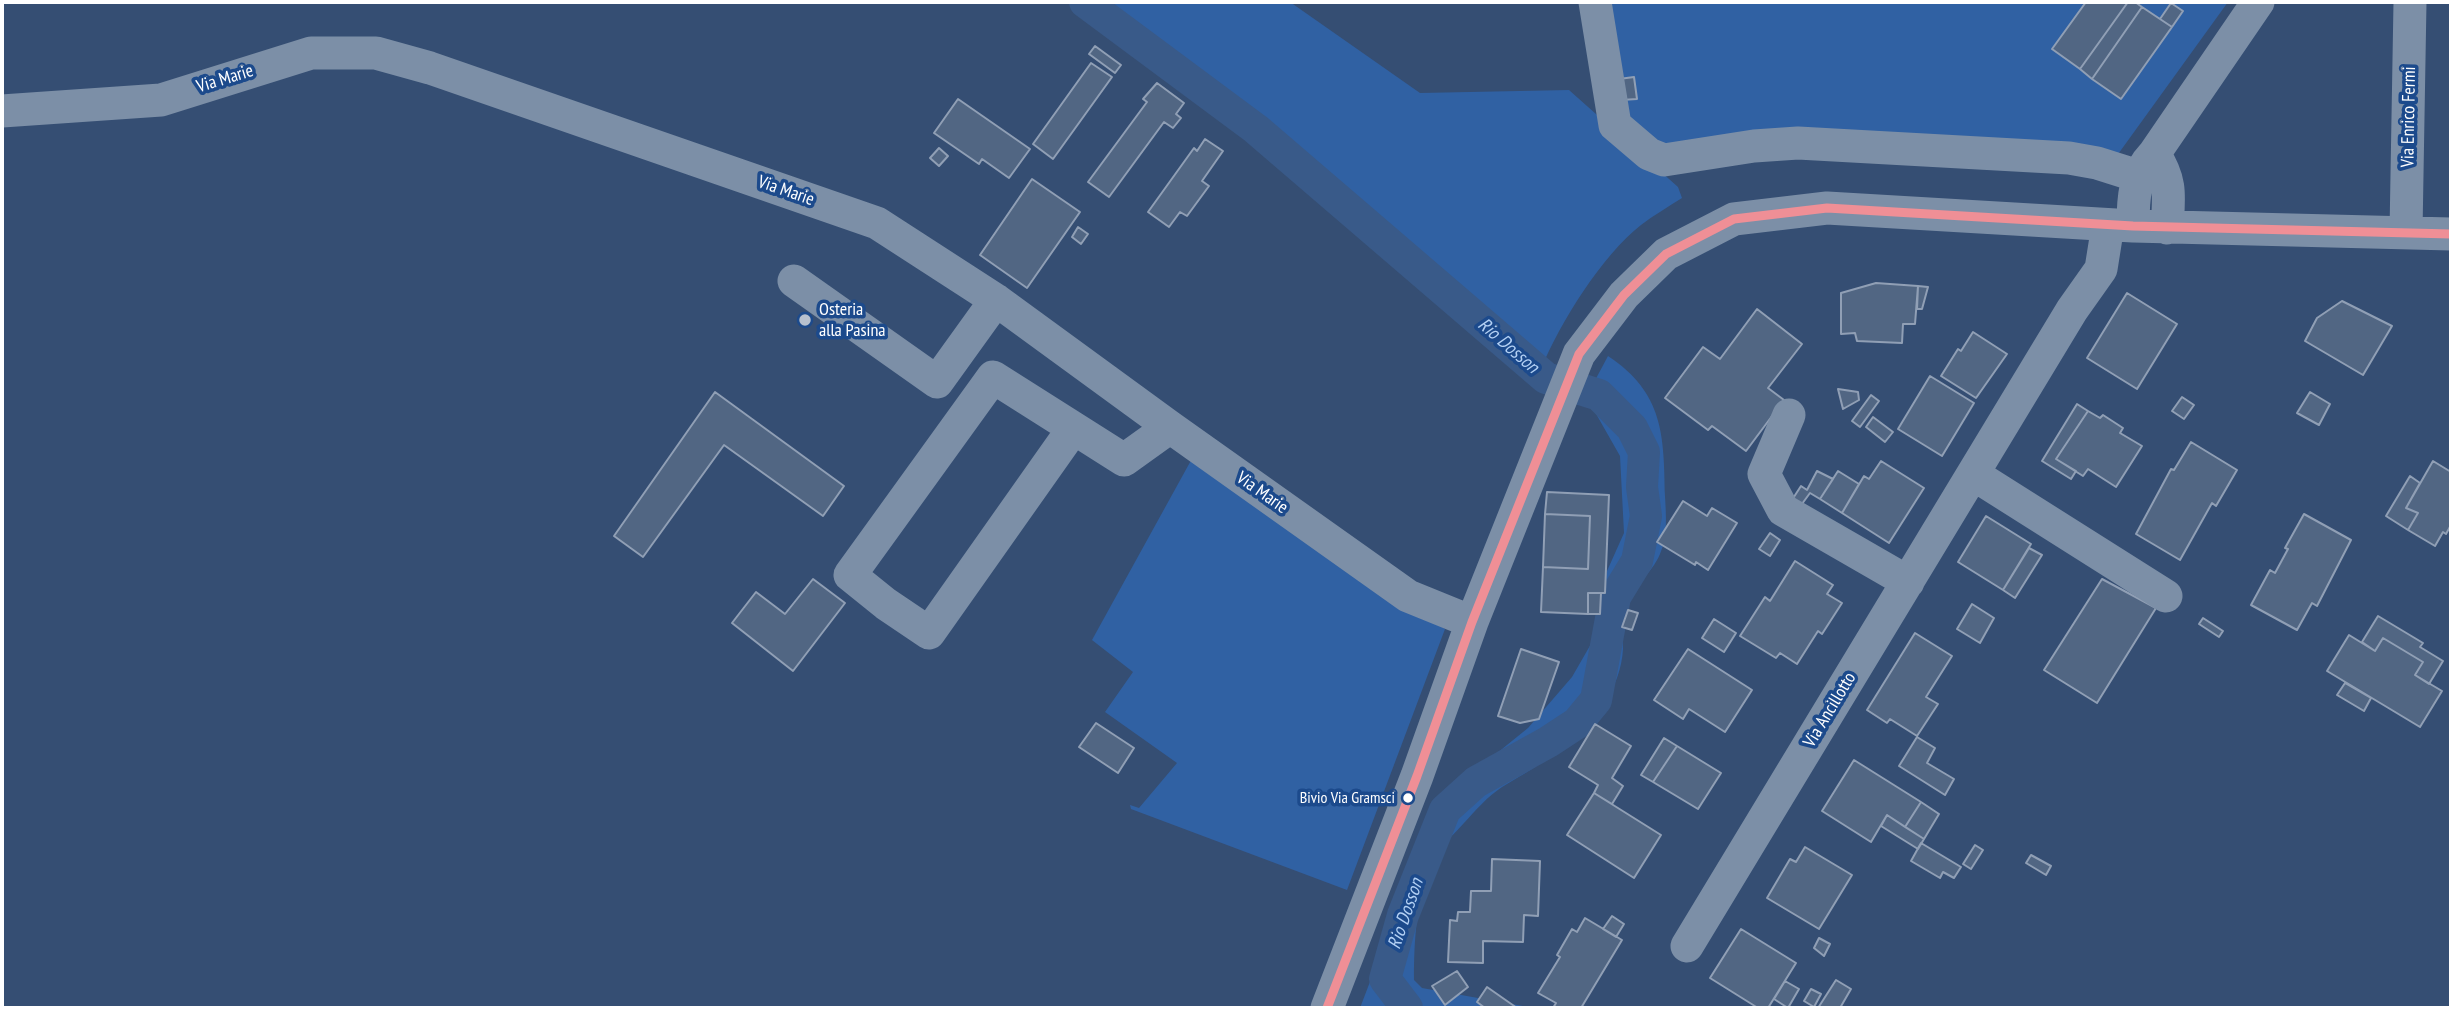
<!DOCTYPE html>
<html>
<head>
<meta charset="utf-8">
<style>
  body { margin:0 }
  #map { position:relative; width:2453px; height:1010px; overflow:hidden; background:#354e73; font-family:"PT Sans Narrow",sans-serif }
  canvas { display:block }
  .frame { position:absolute; inset:0; border:4px solid #fff; pointer-events:none }
</style>
</head>
<body>
<div id="map">
<canvas width="2453" height="1010"></canvas>
<div class="frame"></div>
</div>
<script>
const context = document.querySelector('canvas').getContext('2d');
context.lineJoin = 'round';
function paint(path, color) {
  context.fillStyle = color;
  context.fill(path, 'evenodd');
}
function trace(path, color, width, dash) {
  context.strokeStyle = color;
  context.lineWidth = width;
  context.lineCap = dash ? 'butt' : 'round';
  context.setLineDash(dash || []);
  context.stroke(path);
}
function write(font, color, halo, rows, align = 'center') {
  context.font = font + ' "PT Sans Narrow",sans-serif';
  context.lineWidth = 7;
  context.setLineDash([]);
  context.textBaseline = 'middle';
  context.strokeStyle = halo;
  context.fillStyle = color;
  for (const [text, x, y, turn = 0] of rows) {
    context.save();
    context.translate(x, y);
    context.rotate((+turn || 0) * Math.PI / 180);
    context.textAlign = isNaN(turn) ? turn : align;
    if (halo) context.strokeText(text, 0, 0);
    context.fillText(text, 0, 0);
    context.restore();
  }
}
paint(new Path2D(`
  M1070 2H1290L1420 93 1569 90 1678 187 1682 198C1668 207 1654 215 1641 225 1603 254 1559 324 1541 369L1304 188 1241 131Z
  M1599 2H2228L2116 157 1658 151 1615 122Z
  M1608 356C1664 393 1664 436 1665 496 1666 515 1668 536 1660 554 1652 574 1628 590 1623 612 1621 623 1623 637 1623 649 1622 668 1615 687 1604 703 1576 746 1543 762 1502 787 1487 797 1476 810 1464 823 1453 835 1441 846 1434 860 1416 896 1414 941 1414 980L1422 988 1534 1008H1360L1439 800 1528 728 1572 677 1595 637 1603 580 1624 533 1620 456 1595 412 1586 403 1592 386Z
  M1194 455 1445 629 1347 890 1131 809 1130 805 1139 808 1177 763 1105 712 1133 672 1092 640Z`), '#3061a3');
trace(new Path2D(`
  M1085 2 1256 129 1546 378 1599 395 1632 428 1644 452 1642 487 1646 516 1637 561 1615 597 1596 700 1577 723 1548 742 1476 782 1445 810 1403 915 1385 979 1407 1008`), '#395a89', 32);
const building = new Path2D(`
  M2086 2H2128L2080 69 2052 49Z
  M2128 2H2135L2142 7 2092 79 2080 69Z
  M2171 3 2183 11 2172 27 2160 19Z
  M2142 7 2172 27 2121 99 2092 79Z
  M1095 46 1121 65 1115 73 1089 54Z
  M1091 63 1112 77 1053 159 1033 144Z
  M1634 77 1637 99 1621 100 1619 79Z
  M1157 83 1184 103 1176 114 1181 118 1173 128 1164 122 1109 197 1088 182 1147 102 1143 99Z
  M958 99 1030 149 1009 178 982 159 979 164 934 133Z
  M1205 139 1223 151 1202 181 1209 186 1187 216 1180 212 1169 227 1148 212 1194 148 1197 151Z
  M939 148 948 156 939 166 930 158Z
  M1032 179 1080 212 1027 288 980 255Z
  M1078 227 1088 234 1081 244 1072 237Z
  M1876 283 1918 286 1915 324H1903L1902 343 1857 341 1855 333 1841 334V293Z
  M1918 286 1928 287 1922 309H1917Z
  M2127 293 2177 324 2137 389 2087 358Z
  M2342 301 2392 326 2363 375 2305 341 2317 318Z
  M1757 309 1802 344 1768 388 1784 400 1746 451 1712 426 1708 430 1665 398 1703 347 1720 359Z
  M1973 332 2007 354 1976 398 1941 376 1958 349 1961 351Z
  M1930 376 1974 403 1942 456 1898 429Z
  M1838 389 1858 392 1859 400 1843 409Z
  M715 392 844 486 823 516 724 445 643 557 614 536Z
  M2310 392 2330 404 2319 425 2297 413Z
  M1871 395 1879 401 1860 427 1852 421Z
  M2182 397 2194 405 2184 419 2172 411Z
  M2077 404 2088 411 2056 459 2076 471 2071 479 2042 461Z
  M2088 411 2100 418 2103 415 2123 428 2120 433 2142 446 2116 487 2088 469 2083 476 2056 459Z
  M1873 417 1893 432 1885 442 1866 427Z
  M2191 442 2237 470 2216 506 2212 503 2180 560 2136 534 2171 469 2174 470Z
  M1881 461 1924 488 1889 543 1842 513 1864 476 1869 479Z
  M2433 461 2451 472V525L2446 534 2443 532 2435 546 2408 530 2418 513 2406 508Z
  M1817 471 1833 479 1820 499 1810 493 1799 508 1790 503 1801 486 1807 490Z
  M1838 471 1859 484 1842 513 1820 499Z
  M2410 476 2420 483 2406 508 2418 513 2408 530 2386 516Z
  M1547 492 1609 495 1605 593H1588V614L1541 612 1543 567 1588 569 1590 516 1545 514Z
  M1683 501 1707 516 1712 508 1737 523 1708 570 1696 562 1695 565 1657 542Z
  M1545 514 1590 516 1588 569 1543 567Z
  M2304 514 2351 540 2317 606 2312 603 2297 630 2251 605 2270 570 2275 573 2288 549 2285 548Z
  M1986 516 2031 544 2003 590 1958 562Z
  M1770 533 1780 540 1770 556 1759 549Z
  M2029 548 2042 555 2015 598 2003 590Z
  M1795 561 1833 585 1827 594 1842 603 1822 634 1818 631 1797 664 1780 653 1776 658 1740 636 1765 597 1770 601Z
  M813 579 845 603 793 671 732 623 756 592 785 614Z
  M2102 579 2156 608 2097 703 2044 670Z
  M1588 593H1601L1600 614H1588Z
  M1972 604 1994 618 1980 643 1957 629Z
  M1628 610 1638 613 1632 630 1622 627Z
  M2378 616 2423 643 2420 647 2443 661 2429 684 2415 675 2423 662 2383 638 2375 651 2362 642Z
  M2203 618 2223 631 2219 637 2199 624Z
  M1714 619 1736 633 1724 652 1702 638Z
  M1915 633 1952 656 1926 697 1938 704 1917 736 1890 719 1887 723 1867 710Z
  M2349 635 2375 651 2383 638 2423 662 2415 675 2442 691 2420 727 2327 671Z
  M1521 649 1559 662 1539 719 1520 723 1498 716Z
  M1688 649 1752 690 1725 732 1689 709 1683 719 1654 700Z
  M2345 683 2371 698 2364 711 2337 695Z
  M1096 723 1134 748 1118 773 1079 747Z
  M1595 724 1631 746 1612 778 1623 786 1612 804 1594 793 1598 785 1569 767Z
  M1917 737 1935 748 1927 763 1954 779 1945 795 1899 766Z
  M1664 738 1677 746 1653 782 1641 775Z
  M1677 746 1721 773 1698 809 1653 782Z
  M1854 760 1921 802 1905 827 1887 815 1871 842 1822 811Z
  M1594 793 1661 835 1634 878 1567 835Z
  M1921 802 1939 814 1924 839 1905 827Z
  M1887 815 1924 839 1918 849 1881 826Z
  M1921 843 1961 867 1954 878 1943 872 1940 878 1911 861Z
  M1975 845 1983 850 1971 869 1963 864Z
  M1805 847 1852 875 1819 929 1767 898 1790 859 1796 862Z
  M2031 855 2051 866 2046 875 2026 863Z
  M1492 859 1540 861 1538 916 1524 915 1523 942 1483 941V963L1448 962 1450 920 1457 921 1458 912H1470L1471 891H1491Z
  M1612 916 1624 924 1616 937 1603 929Z
  M1585 918 1622 940 1581 1008H1553L1556 1003 1538 993 1560 957 1557 955 1572 929 1577 932Z
  M1741 929 1796 963 1768 1008H1758L1710 978Z
  M1819 938 1830 944 1824 956 1814 948Z
  M1457 971 1468 987 1445 1005 1432 986Z
  M1836 980 1851 989 1840 1008H1818Z
  M1785 981 1799 989 1788 1008 1774 999Z
  M1487 987 1517 1008H1485L1477 1002Z
  M1811 989 1821 994 1814 1007 1804 1001Z`);
paint(building, '#516683');
trace(building, '#909fb5', 2);
trace(new Path2D(`
  M1595 2 1615 125 1649 154 1664 160 1754 146 1798 143 2069 158 2097 163 2138 176
  M2 111 161 100 311 53H376L430 68 877 223 996 300 1170 427 1408 596 1472 622
  M2154 154C2172 181 2169 196 2167 228
  M2133 226C2133 198 2134 175 2154 154L2258 2
  M2406 232 2410 2
  M794 281 937 382 996 300
  M1789 415 1764 474 1783 510 1908 582
  M1073 429 929 633 886 604 850 575 993 377 1124 460 1170 427
  M1973 474 2166 596
  M1687 946 2072 310 2101 269 2108 225
  M1327 1008 1417 776 1472 622 1579 354 1624 295 1666 254 1734 219 1827 208 2133 226 2451 234`), '#7c8fa7', 33);
trace(new Path2D(`
  M1327 1008 1417 776 1472 622 1579 354 1624 295 1666 254 1734 219 1827 208 2133 226 2451 234`), '#ef8f96', 9);
for (const [x, y, r, color] of [
  [805,320,7,"#b8c1ce"],
  [1408,798,6,"#fff"]
]) {
  const dot = new Path2D();
  dot.arc(x, y, r, 0, 2 * Math.PI);
  context.fillStyle = color;
  context.fill(dot);
  trace(dot, '#1c4a8c', 2.5);
}
write('16px', '#fff', '#1c4a8c', [
  ["Bivio Via Gramsci",1395,798]
], 'right');
write('18px', '#fff', '#1c4a8c', [
  ["Via Marie",225,79,-17],
  ["Via Enrico Fermi",2409,117,-89],
  ["Via Marie",786,191,19],
  ["Via Marie",1262,493,35],
  ["Via Ancillotto",1830,710,-59]
]);
write('18px', '#fff', '#1c4a8c', [
  ["Osteria",819,310],
  ["alla Pasina",819,331]
], 'left');
write('italic 19px', '#b3d0f4', '#1c4a8c', [
  ["Rio Dosson",1508,346,41],
  ["Rio Dosson",1406,914,-71]
]);
</script>
</body>
</html>
